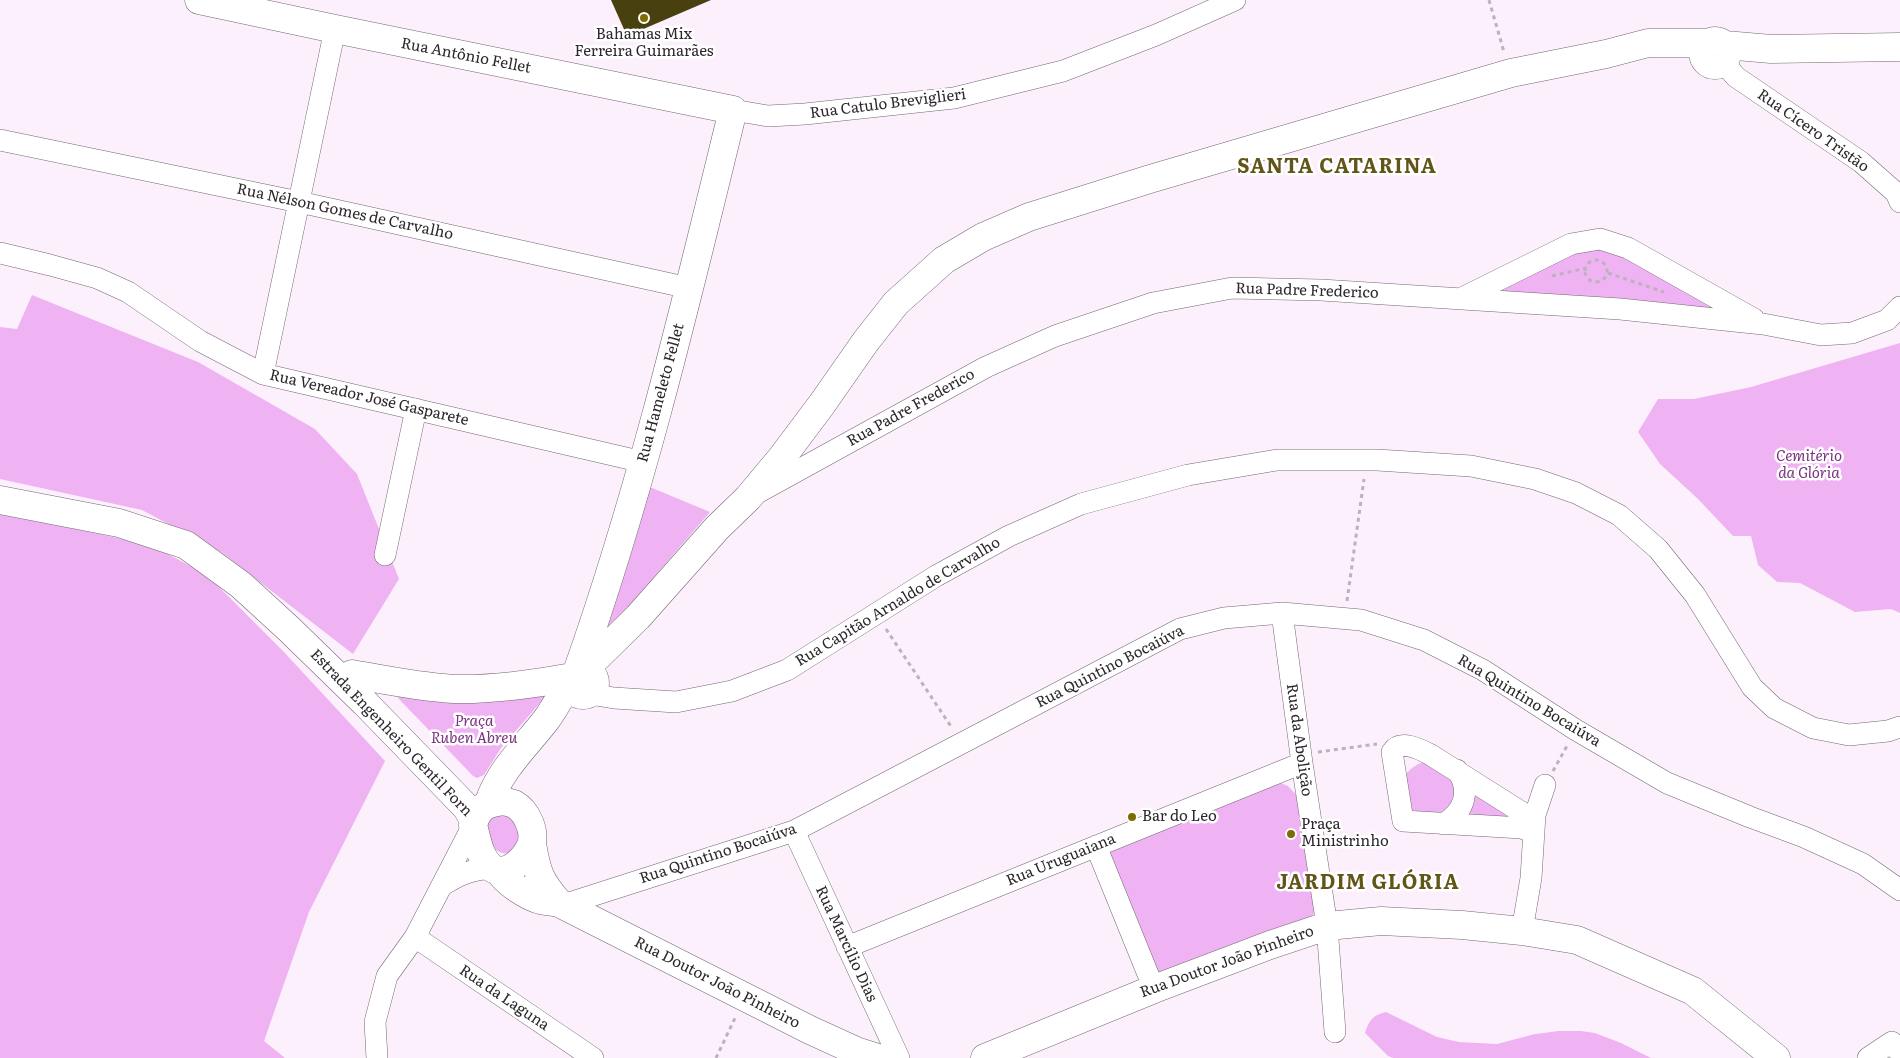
<!DOCTYPE html>
<html>
<head>
<meta charset="utf-8">
<style>
  body { margin:0 }
  canvas { display:block; background:#fdf0fd }
</style>
</head>
<body>
<canvas width="1900" height="1058"></canvas>
<script>
const context = document.querySelector('canvas').getContext('2d');
context.lineJoin = 'round';
function paint(path, color) {
  context.fillStyle = color;
  context.fill(path, 'evenodd');
}
function trace(path, color, width, dash) {
  context.strokeStyle = color;
  context.lineWidth = width;
  context.lineCap = dash ? 'butt' : 'round';
  context.setLineDash(dash || []);
  context.stroke(path);
}
function write(font, color, halo, rows, align = 'center') {
  context.font = font + ' Literata,serif';
  context.lineWidth = 5;
  context.setLineDash([]);
  context.textBaseline = 'middle';
  context.strokeStyle = halo;
  context.fillStyle = color;
  for (const [text, x, y, turn = 0] of rows) {
    context.save();
    context.translate(x, y);
    context.rotate((+turn || 0) * Math.PI / 180);
    context.textAlign = isNaN(turn) ? turn : align;
    if (halo) context.strokeText(text, 0, 0);
    context.fillText(text, 0, 0);
    context.restore();
  }
}
paint(new Path2D(`
  M1599 246 1624 253 1734 315 1485 292 1572 250Z
  M32 295 198 362 315 429 357 474 399 579 353 654 221 552 142 510 0 479V327L17 329Z
  M1900 343V613L1891 609 1855 612 1800 583 1777 582 1758 565 1751 536H1733L1698 499 1660 464 1638 432 1658 399H1694L1751 387Z
  M645 485 710 512 597 643Z
  M0 513 151 545 207 575 283 651 385 761 309 912 264 1041 285 1058H0Z
  M540 689 546 696 501 748 484 775 477 778 473 776 398 698V696Z
  M1423 762 1457 775 1455 812 1411 816 1401 781C1407 771 1413 766 1423 762Z
  M1278 782 1288 786 1299 798 1316 911 1312 916 1168 977 1157 972 1106 852Z
  M1466 785 1525 816 1451 821Z
  M508 811 520 831C517 848 510 862 492 847L486 821 488 817Z
  M1386 1012 1437 1037 1459 1042 1497 1044 1535 1034 1559 1031H1581L1595 1033 1621 1043 1651 1058H1393L1388 1056 1365 1033C1369 1020 1373 1015 1386 1012Z`), '#efb3f3');
paint(new Path2D(`
  M611 0H711L627 36Z`), '#494010');
const street = new Path2D(`
  M1723 62 1736 77 1861 162 1896 193 1900 202
  M733 110 768 116 805 114 954 98 1063 71 1156 35 1235 0
  M0 140 299 202 689 288
  M0 253 50 265 97 278 128 292 200 341 263 374 643 462
  M1462 298 1571 244 1600 239 1628 248 1754 319
  M263 374 335 29
  M757 493 986 367 1055 336 1153 303 1232 288 1321 290 1620 309 1763 324 1821 335 1852 333 1887 320 1900 307
  M385 555 416 409
  M1282 613 1302 763 1327 926 1335 1032
  M590 694 614 698 676 702 732 691 787 670 936 576 1009 536 1081 504 1188 475 1277 460H1377L1471 466 1535 479 1576 493 1619 515 1658 549 1695 595 1752 687 1774 708 1813 728 1849 735 1888 731 1900 727
  M1443 824C1465 812 1471 790 1457 770
  M794 831 899 1058
  M1534 833 1522 828 1403 821 1392 752C1400 739 1420 749 1431 755L1526 815 1534 824
  M1096 846 1154 989
  M443 885C462 873 471 870 492 868
  M563 905 794 831 1180 629 1224 618 1282 613 1361 620 1424 640 1483 670 1576 730 1667 783 1750 817 1804 837 1863 864 1900 890
  M1522 931 1531 878 1535 815 1545 785
  M415 937 593 1058
  M847 947 1302 763
  M377 1058 375 1022 387 976 415 937 473 825
  M1868 1058 1892 1042 1900 1053`);
const secondary = new Path2D(`
  M199 0 335 29 733 110C687 298 642 489 577 672
  M1703 53a12 12 0 1 1 24 0a12 12 0 1 1-24 0Z
  M1725 45 1771 49 1900 47
  M0 500 119 523 186 545 241 585 289 629 365 703 467 808 474 821
  M571 683a12 12 0 1 1 24 0a12 12 0 1 1-24 0Z
  M583 671 638 617 717 528 748 498 783 456 822 404 866 341 896 303 944 260 983 237 1029 217 1150 179 1511 73 1606 54 1648 43H1707
  M352 674C385 680 420 687 454 689 493 690 534 684 572 677
  M503 801C507 802 511 803 514 804 527 811 536 832 531 845 526 858 507 878 492 868 479 858 477 839 473 825 478 807 486 803 503 801Z
  M489 802C500 770 525 747 546 720 555 708 562 694 570 681
  M532 844C537 872 539 880 558 902
  M499 871C506 883 527 896 540 900 548 902 556 901 563 905L810 1030 856 1051 878 1058
  M985 1058 1154 989 1270 945 1327 926 1381 921 1462 925 1522 931 1577 940 1693 991 1776 1058`);
trace(street, '#726772', 22);
trace(secondary, '#726772', 29);
trace(new Path2D(`
  M1489 0 1504 52
  M1585 271a11 11 0 1 1 22 0a11 11 0 1 1-22 0Z
  M1608 273 1664 292
  M1552 276 1586 268
  M1347 601 1364 479
  M886 629 952 728
  M1318 752 1377 744
  M1553 771 1567 746
  M716 1058 736 1016`), '#bcb1bc', 3, [4, 4]);
trace(street, '#fff', 21);
trace(secondary, '#fff', 28);
for (const [x, y, r, color] of [
  [644,18,5,"#7d6b04"],
  [1132,817,5,"#7d6b04"],
  [1291,834,5,"#7d6b04"]
]) {
  const dot = new Path2D();
  dot.arc(x, y, r, 0, 2 * Math.PI);
  context.fillStyle = color;
  context.fill(dot);
  trace(dot, '#fff', 2);
}
write('15px', '#2c272c', '#fff', [
  ["Bahamas Mix",644,35,"center"],
  ["Ferreira Guimarães",644,52,"center"],
  ["Bar do Leo",1142,817],
  ["Praça",1301,825],
  ["Ministrinho",1301,842]
], 'left');
write('15px', '#2c272c', '#fff', [
  ["Rua Antônio Fellet",466,56,11],
  ["Rua Catulo Breviglieri",888,104,-7],
  ["Rua Cícero Tristão",1813,131,35],
  ["Rua Nélson Gomes de Carvalho",345,212,12],
  ["Rua Padre Frederico",1307,291,2],
  ["Rua Hameleto Fellet",661,393,-75],
  ["Rua Vereador José Gasparete",369,398,13],
  ["Rua Padre Frederico",911,408,-29],
  ["Rua Capitão Arnaldo de Carvalho",898,602,-31],
  ["Rua Quintino Bocaiúva",1110,667,-27],
  ["Rua Quintino Bocaiúva",1529,701,31],
  ["Estrada Engenheiro Gentil Forn",391,733,46],
  ["Rua da Abolição",1299,740,82],
  ["Rua Quintino Bocaiúva",718,854,-18],
  ["Rua Uruguaiana",1061,860,-22],
  ["Rua Marcílio Dias",846,944,65],
  ["Rua Doutor João Pinheiro",1227,962,-20],
  ["Rua Doutor João Pinheiro",717,983,27],
  ["Rua da Laguna",504,998,34]
]);
write('italic 15px', '#79337f', '#fff', [
  ["Cemitério",1809,457],
  ["da Glória",1809,474],
  ["Praça",474,722],
  ["Ruben Abreu",474,739]
]);
context.letterSpacing = '1px';
write('bold 20px', '#615518', '#fff', [
  ["SANTA CATARINA",1337,167],
  ["JARDIM GLÓRIA",1368,883]
]);
context.letterSpacing = '0px';
</script>
</body>
</html>
